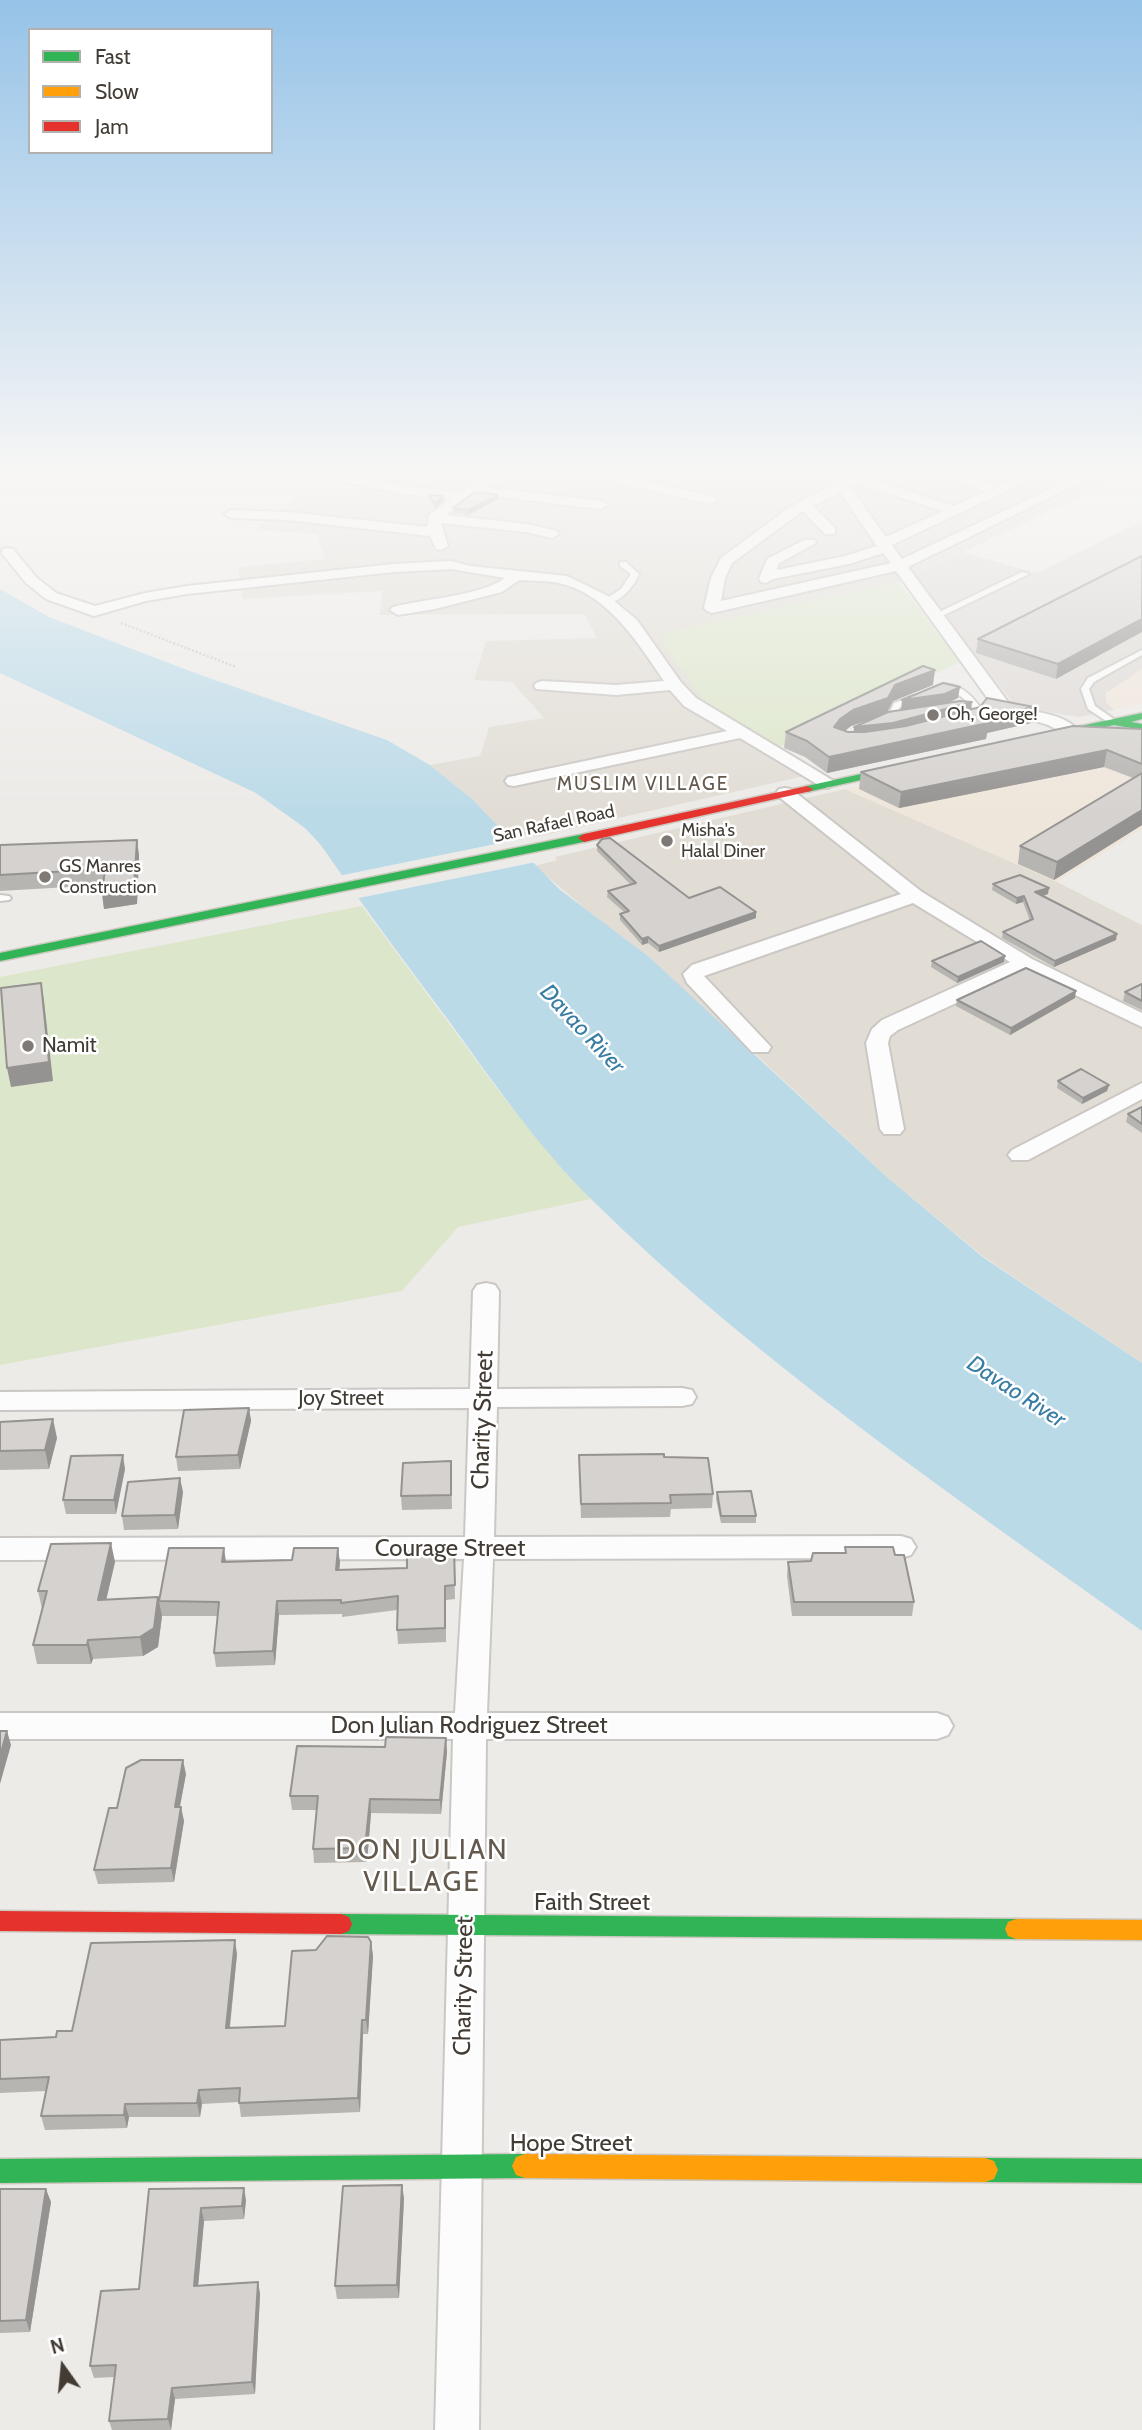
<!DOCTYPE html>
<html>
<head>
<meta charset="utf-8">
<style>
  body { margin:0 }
  #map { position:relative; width:1142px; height:2430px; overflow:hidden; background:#edebe8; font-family:Cabin,sans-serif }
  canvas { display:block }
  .legend { position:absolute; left:28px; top:28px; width:245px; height:126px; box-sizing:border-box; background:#fff; border:2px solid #b3b1ae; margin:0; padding:9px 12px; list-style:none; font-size:21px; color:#423c35 }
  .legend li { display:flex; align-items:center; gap:14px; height:35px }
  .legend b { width:35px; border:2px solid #b3b1ae }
  .north { position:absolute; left:28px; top:2332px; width:70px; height:70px; -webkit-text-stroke:5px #fff; paint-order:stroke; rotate:345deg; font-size:19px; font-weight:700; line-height:28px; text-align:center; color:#423c35 }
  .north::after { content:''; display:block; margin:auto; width:24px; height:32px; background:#423c35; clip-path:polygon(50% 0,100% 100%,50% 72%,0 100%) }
</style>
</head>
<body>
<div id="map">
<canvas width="1142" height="2430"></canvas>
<ul class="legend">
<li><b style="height:9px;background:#30b455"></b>Fast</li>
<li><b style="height:9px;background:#ff9f0a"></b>Slow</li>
<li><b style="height:9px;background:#e5322d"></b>Jam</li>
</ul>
<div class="north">N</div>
</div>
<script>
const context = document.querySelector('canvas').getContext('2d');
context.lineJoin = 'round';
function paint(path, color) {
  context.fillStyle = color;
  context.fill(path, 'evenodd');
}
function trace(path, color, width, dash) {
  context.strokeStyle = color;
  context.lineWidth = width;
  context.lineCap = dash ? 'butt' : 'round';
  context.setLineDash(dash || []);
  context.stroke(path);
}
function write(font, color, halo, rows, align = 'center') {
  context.font = font + ' Cabin,sans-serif';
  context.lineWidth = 5;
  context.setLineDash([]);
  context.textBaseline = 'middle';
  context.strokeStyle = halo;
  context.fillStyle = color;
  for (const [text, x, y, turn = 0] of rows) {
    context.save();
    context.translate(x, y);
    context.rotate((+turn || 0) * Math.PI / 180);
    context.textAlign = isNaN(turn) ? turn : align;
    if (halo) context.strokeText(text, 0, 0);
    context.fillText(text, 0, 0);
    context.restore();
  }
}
paint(new Path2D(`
  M371 474H1129L899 582 664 633 705 702 822 772 535 837 532 834 509 838 472 799 430 765 480 756 489 727 544 718 512 682 474 680 486 641 597 638 584 614 380 615 382 591 243 599 238 567 325 559 317 534 256 530 305 489H361Z
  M845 789 1057 882 1142 925V1363L984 1257 888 1178 748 1047 535 866 557 860 555 857Z`), '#e1ddd5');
paint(new Path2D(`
  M1142 669V704L1114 710 1109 706 1105 699 1111 688Z
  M1124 729 1142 732V829L1057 882 845 789Z`), '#efe6db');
paint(new Path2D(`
  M1142 521V669L1106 693V702L1114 710 1080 717 1021 708 1013 703 913 576 962 552 1036 573Z`), '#dedad6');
paint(new Path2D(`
  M899 582 960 662 779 747 705 702 665 647 663 633Z
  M362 906 504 1098 591 1199 458 1227 402 1291 0 1365V977Z`), '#dce6ca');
paint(new Path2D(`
  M0 589 49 617 195 673 387 740 430 765 472 799 559 889 649 957 888 1178 984 1258 1142 1363V1631C953 1496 759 1364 593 1201 538 1147 494 1083 449 1021 405 963 362 904 320 844L305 828 256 793 0 673Z`), '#bbdae8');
paint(new Path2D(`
  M515 840 536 862 354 899 338 876Z`), '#edebe8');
const lane = new Path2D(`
  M620 562H626L639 574C633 588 620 603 604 604V600L621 589 631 574 620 566Z
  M1022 572 1029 574 938 618 931 616Z
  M1142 650V655L1094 682 1089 689 1095 706 1118 722 1111 724 1088 709 1081 689 1088 678Z
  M943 684C962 684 974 697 983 712L974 721H968V717L975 712C967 700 957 691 943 688Z
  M913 696 920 698 900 707 894 720H888L887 718 894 703Z
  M0 895 9 896 11 898 9 900 0 901Z`);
const street = new Path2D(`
  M485 474H500L483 487 601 501 608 505 601 509 474 494 446 515 526 524 557 531 559 534 552 538 526 532 441 523 448 546 441 550 436 549 430 536 288 520 231 518 224 514 231 510 288 512 427 527 429 515 451 499 402 494 345 482 343 479 350 475 402 486 461 492Z
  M588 474H612L715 497 717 500 710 504 595 478Z
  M828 474H840L845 480 867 474H887L873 480 954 506 987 491 940 477 939 474H958L998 486 1026 474 1036 477 892 545 902 559 1082 474H1098L908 567 1008 702C1031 715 1061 710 1079 731L1076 735C1063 738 1057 727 1045 724 1028 718 1012 718 996 710L896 571 712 613 707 611 704 608 711 578 721 558 790 507 834 484ZM859 484 943 511 886 537 850 487ZM840 492 877 546 845 556 777 570 778 564 816 543 814 540H804L767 559 759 579 761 582 766 583 773 579 849 564 883 553 891 563 721 601 725 578 732 563 800 513 803 511 825 534H835V528L813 506Z
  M8 548 13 549 36 577 56 593 95 606 145 593 187 586 394 564 451 561 470 566 567 576 608 596 637 620 680 681 696 698 837 783 828 788 822 787 740 738 514 786 508 785 505 781 508 777 514 776 727 731 684 706 670 690 616 695 536 689 534 686 536 683 542 681 616 685 664 681C638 643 610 597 563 584 549 580 533 581 519 580L502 592 435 609 398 615 390 610 393 607C422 599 481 596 505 578L451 569 394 572 187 594 146 601 94 616 46 599 26 583 1 552 3 549Z
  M785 788 791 789 922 892 1032 959 1142 1013V1027L1025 971 898 1030 890 1036 888 1043 904 1129 900 1134H884L880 1129 866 1043 872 1029 882 1020 1010 962 913 903 704 976 771 1047 768 1052H752L687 983 683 974 692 965 901 894 779 797 776 793 779 789Z
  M1142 1083V1099L1028 1160H1012L1008 1155 1012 1150Z
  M486 1283 495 1285 499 1291 497 1389 682 1388 692 1390 696 1397 692 1404 682 1406 497 1407 494 1537 901 1536 911 1539 916 1547 911 1555 901 1558 493 1559 487 1713H937L948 1717 953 1726 948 1735 937 1739H486L479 2430H435L453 1739H0V1713H455L464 1559 0 1560V1538L465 1537 469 1408 0 1410V1392L470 1389 473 1291 477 1285Z`);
const fast = new Path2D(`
  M1142 713V719L1131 722 1142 724V730L1114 725 1038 741 1032 738 1038 735Z
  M911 763 917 766 915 768 807 792 801 789 807 786Z
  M584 834 588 835V841L0 961V953Z
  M341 1914 1016 1919 1024 1922 1027 1929 1024 1936 1016 1939 341 1934 333 1931 330 1924 333 1917Z
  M525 2154 534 2157 538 2166 534 2175 525 2178 0 2183V2159Z
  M985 2158 1142 2159V2183L985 2182 976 2179 972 2170 976 2161Z`);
const slow = new Path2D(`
  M1016 1919 1142 1920V1940L1016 1939 1008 1936 1005 1929 1008 1922Z
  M525 2154 985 2158 994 2161 998 2170 994 2179 985 2182 525 2178 516 2175 512 2166 516 2157Z`);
const jam = new Path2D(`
  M807 786 813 789 811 791 584 842 578 838 584 834Z
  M0 1911 341 1914 349 1917 352 1924 349 1931 341 1934 0 1931Z`);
trace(lane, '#cac7c4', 4);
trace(street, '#cac7c4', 4);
trace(fast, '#ccc7bf', 3);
trace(slow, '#ccc7bf', 3);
trace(jam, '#ccc7bf', 3);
trace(new Path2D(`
  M121 623 236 667`), '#cccac6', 2.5, [2, 2]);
paint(lane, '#fcfcfc');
paint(street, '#fcfcfc');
paint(fast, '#30b455');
paint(slow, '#ff9f0a');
paint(jam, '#e5322d');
paint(new Path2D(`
  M429 495 444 501 435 508 429 499Z
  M498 495V499L468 515 453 513V508Z
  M1142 556 1056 679 976 653 978 639Z
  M933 685 893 701 887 713 958 698 949 702 971 709 1034 707 1031 723 987 733 986 739 827 773 805 757 784 748 786 732ZM879 716 854 732 845 731 851 726Z
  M1142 729V825L1054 880 1018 864 1020 846 1133 778 1104 767 899 808 859 789 861 772Z
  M137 840 139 856 137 904 104 909 102 893 103 885 0 891V845Z
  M597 845 689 898 756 918 659 952 648 943 642 945 620 920V914L624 912 607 897 608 891 631 885 597 851Z
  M993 884 1048 894 1043 896 1116 940 1054 967 1002 938 1003 932 1030 921 1023 902 1016 904 992 890Z
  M932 961 1004 962 957 983 931 967Z
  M1142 984V1010L1123 1001 1125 992Z
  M1075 998 1010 1035 956 1006 957 1000Z
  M1058 1081 1109 1085 1107 1091 1082 1104 1057 1088Z
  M1142 1107V1133L1126 1122 1128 1114Z
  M249 1408 251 1421 240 1469 178 1471 176 1457Z
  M0 1422 57 1438 49 1469 0 1470Z
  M579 1455 664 1457 713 1494 712 1508 671 1509 670 1517 581 1518Z
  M451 1461 452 1509 402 1510 401 1496Z
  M125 1469 116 1514H66L63 1500Z
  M183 1492 178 1529 124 1530 122 1516Z
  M717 1492 756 1516V1523H721L716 1499Z
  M845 1547 895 1555 914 1602 912 1616H792L787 1576 788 1562 811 1561 845 1553Z
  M454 1549 455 1599 446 1600V1642L398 1644 397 1630V1610L342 1617V1614L279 1615 275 1665 216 1667 214 1653 218 1616H162L158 1647 143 1656 93 1659 91 1664H37L33 1645 42 1609 38 1591 115 1562 106 1599 159 1601 226 1562H340L339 1570 407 1568Z
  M446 1738 447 1752 441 1814 371 1813 367 1862 314 1863 313 1849 317 1810H292L290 1796 385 1747Z
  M186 1774 180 1807 184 1821 174 1882 98 1884 94 1870 117 1808Z
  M371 1942 373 1956 368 2034H363L360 2112 241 2117 239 2102 202 2104 200 2117H129L127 2128 45 2130 41 2116 46 2091 0 2093V2040L56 2037 72 2031 237 1954 230 2028 285 2026 316 1950Z
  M0 2189 51 2202 30 2332 0 2333Z
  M149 2189 246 2200 244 2219 204 2221 198 2286 258 2282 260 2294 255 2394 175 2399 171 2430H112L109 2421 114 2377 94 2378 90 2366 139 2289Z
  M404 2198 399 2298 337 2299 335 2286Z`), '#b7b5b2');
paint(new Path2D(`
  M498 495V499L468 515V510Z
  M444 496V501L435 508 434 503Z
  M1142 619V632L1056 679 1058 664Z
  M935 670 933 685 893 701 886 714 851 726 839 735 834 727 840 719 895 685Z
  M960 687 958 698 944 705 901 711 902 700Z
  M972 702 971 713 853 738 854 727Z
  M1034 707 1031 723 987 733 986 739 827 773 829 757 987 717Z
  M1107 750 1104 767 899 808 901 792Z
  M1142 810V825L1054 880 1057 862Z
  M137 840 139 856 137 904 104 909 102 893Z
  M1049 888 1048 894 1035 898V892Z
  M1024 896 1023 902 1016 904 1017 898Z
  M756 912V918L659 952V946Z
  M1117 934 1116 940 1054 967 1055 961Z
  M648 937V943L642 945V939Z
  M1005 956 1004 962 957 983 958 977Z
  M41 983 44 1001 53 1081 11 1087 7 1068Z
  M1076 991 1075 998 1010 1035 1011 1028Z
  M1109 1085 1107 1091 1082 1104 1083 1098Z
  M249 1408 251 1421 240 1469 238 1455Z
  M53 1419 57 1438 49 1469 45 1450Z
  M123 1455 125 1469 116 1514 114 1500Z
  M180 1478 183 1492 178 1529 175 1515Z
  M111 1543 115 1562 102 1618 98 1600Z
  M224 1548 226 1562H222Z
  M338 1548 340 1562 338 1584 336 1570Z
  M158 1597 162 1616 158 1647 143 1656 140 1637Z
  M277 1601 279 1615 275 1665 273 1651Z
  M88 1640 93 1659 91 1664 87 1645Z
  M7 1731 11 1745 0 1784V1756Z
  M446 1738 447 1752 441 1814 440 1800Z
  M183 1760 186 1774 177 1821 175 1807Z
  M370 1799 371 1813 367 1862 365 1848Z
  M181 1807 184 1821 174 1882 171 1868Z
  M235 1940 237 1954 228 2042 226 2028Z
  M371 1942 373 1956 368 2034 366 2020Z
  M362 2020 363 2034 360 2112 358 2098Z
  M199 2090 202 2104 200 2117 197 2103Z
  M125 2104 129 2117 127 2128 124 2115Z
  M402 2185 404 2198 399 2298 397 2285Z
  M244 2188 246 2200 244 2219 242 2206Z
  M46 2189 51 2202 30 2332 26 2320Z
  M201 2208 204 2221 197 2298 194 2286Z
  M258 2282 260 2294 255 2394 252 2382Z
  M172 2388 175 2399 171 2430 168 2419Z`), '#959391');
const building = new Path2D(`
  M475 492 498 495 468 510 453 508Z
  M429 495 444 496 434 503Z
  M1142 556V619L1058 664 978 639Z
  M923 666 935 670 895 685 888 698 853 710 840 719 834 727 848 732H865L906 726 980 707 987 698 1034 707 987 717 988 723 829 757 807 741 786 732Z
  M943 683 960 687 945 694 902 700Z
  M960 701 972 702 893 723 854 727 888 712Z
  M1073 726 1142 729V764L1107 750 901 792 861 772Z
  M1142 773V810L1057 862 1020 846Z
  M610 838 689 898 720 887 756 912 659 946 648 937 642 939 620 914 629 911 608 891 636 883 597 845 602 839Z
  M137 840 134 888 102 893 105 869 0 875V845Z
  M1020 875 1049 888 1035 892 1117 934 1055 961 1003 932 1033 919 1024 896 1017 898 993 884Z
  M981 941 1005 956 958 977 932 961Z
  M1026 968 1076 991 1011 1028 957 1000Z
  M41 983 49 1062 7 1068 1 988Z
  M1142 984V1001L1125 992Z
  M1081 1069 1109 1085 1083 1098 1058 1081Z
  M1142 1107V1124L1128 1114Z
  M249 1408 238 1455 176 1457 184 1410Z
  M53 1419 45 1450 0 1451V1422Z
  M664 1454V1457L708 1458 713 1494 670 1495 671 1503 581 1504 579 1455Z
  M123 1455 114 1500H63L71 1456Z
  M451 1461V1495L401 1496 403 1463Z
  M180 1478 175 1515 122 1516 128 1482Z
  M751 1491 756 1516H721L717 1492Z
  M111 1543 98 1600 158 1597 154 1628 140 1637 88 1640 87 1645H33L47 1591H38L51 1544Z
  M845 1547H893L895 1555H904L914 1602H794L788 1562 811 1561 813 1553H846Z
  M169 1548H224L222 1562 292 1560 294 1548H338L336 1570 407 1568V1551L454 1549 455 1585 445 1586V1628L397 1630 398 1596 341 1603V1600L277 1601 273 1651 214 1653 219 1602 159 1601Z
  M0 1731H7L0 1756Z
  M386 1737 446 1738 440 1800 370 1799 365 1848 313 1849 318 1796H290L297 1746 385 1747Z
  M141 1760H183L175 1807H181L171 1868 94 1870 109 1808H117L126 1768Z
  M327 1936 368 1937 371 1942 366 2020H362L358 2098 239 2103 240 2088 199 2090 197 2103 125 2104 124 2115 41 2116 49 2077 0 2079V2040L56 2037 57 2031H72L91 1943 235 1940 226 2028 285 2026 292 1951 316 1950Z
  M402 2185 397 2285 335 2286 343 2186Z
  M244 2188 242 2206 201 2208 194 2286 258 2282 252 2382 172 2388 168 2419 109 2421 116 2365 90 2366 101 2291 139 2289 149 2189Z
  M0 2189H46L26 2320 0 2321Z`);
paint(building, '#d5d2cf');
trace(building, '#959391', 2);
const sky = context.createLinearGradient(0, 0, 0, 814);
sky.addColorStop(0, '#96c3e8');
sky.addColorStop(0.58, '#f7f6f5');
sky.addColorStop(1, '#f7f6f500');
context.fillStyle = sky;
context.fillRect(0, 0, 1142, 814);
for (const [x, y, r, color] of [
  [933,715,7,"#7e7974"],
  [667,841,7,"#7e7974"],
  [45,877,7,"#7e7974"],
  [28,1046,7,"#7e7974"]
]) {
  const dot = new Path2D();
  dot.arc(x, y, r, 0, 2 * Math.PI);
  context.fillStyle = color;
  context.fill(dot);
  trace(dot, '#fff', 2.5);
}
write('18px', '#423c35', '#fff', [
  ["Oh, George!",947,715],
  ["Misha's",681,831],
  ["Halal Diner",681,852],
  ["GS Manres",59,867],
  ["Construction",59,888]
], 'left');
write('18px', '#423c35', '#fff', [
  ["San Rafael Road",554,824,-12]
]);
context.letterSpacing = '2px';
write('19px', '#64594d', '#fff', [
  ["MUSLIM VILLAGE",643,784]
]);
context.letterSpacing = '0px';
write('21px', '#423c35', '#fff', [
  ["Namit",42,1046]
], 'left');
write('21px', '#423c35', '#fff', [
  ["Joy Street",341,1399]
]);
write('italic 23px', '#397da3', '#fff', [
  ["Davao River",582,1029,47],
  ["Davao River",1016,1392,33]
]);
write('24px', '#423c35', '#fff', [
  ["Charity Street",483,1420,-88],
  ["Courage Street",450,1549],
  ["Don Julian Rodriguez Street",469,1726],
  ["Faith Street",592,1903],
  ["Charity Street",464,1986,-89],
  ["Hope Street",571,2144]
]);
context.letterSpacing = '2px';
write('28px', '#64594d', '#fff', [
  ["DON JULIAN",422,1851],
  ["VILLAGE",422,1883]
]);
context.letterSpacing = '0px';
</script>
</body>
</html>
